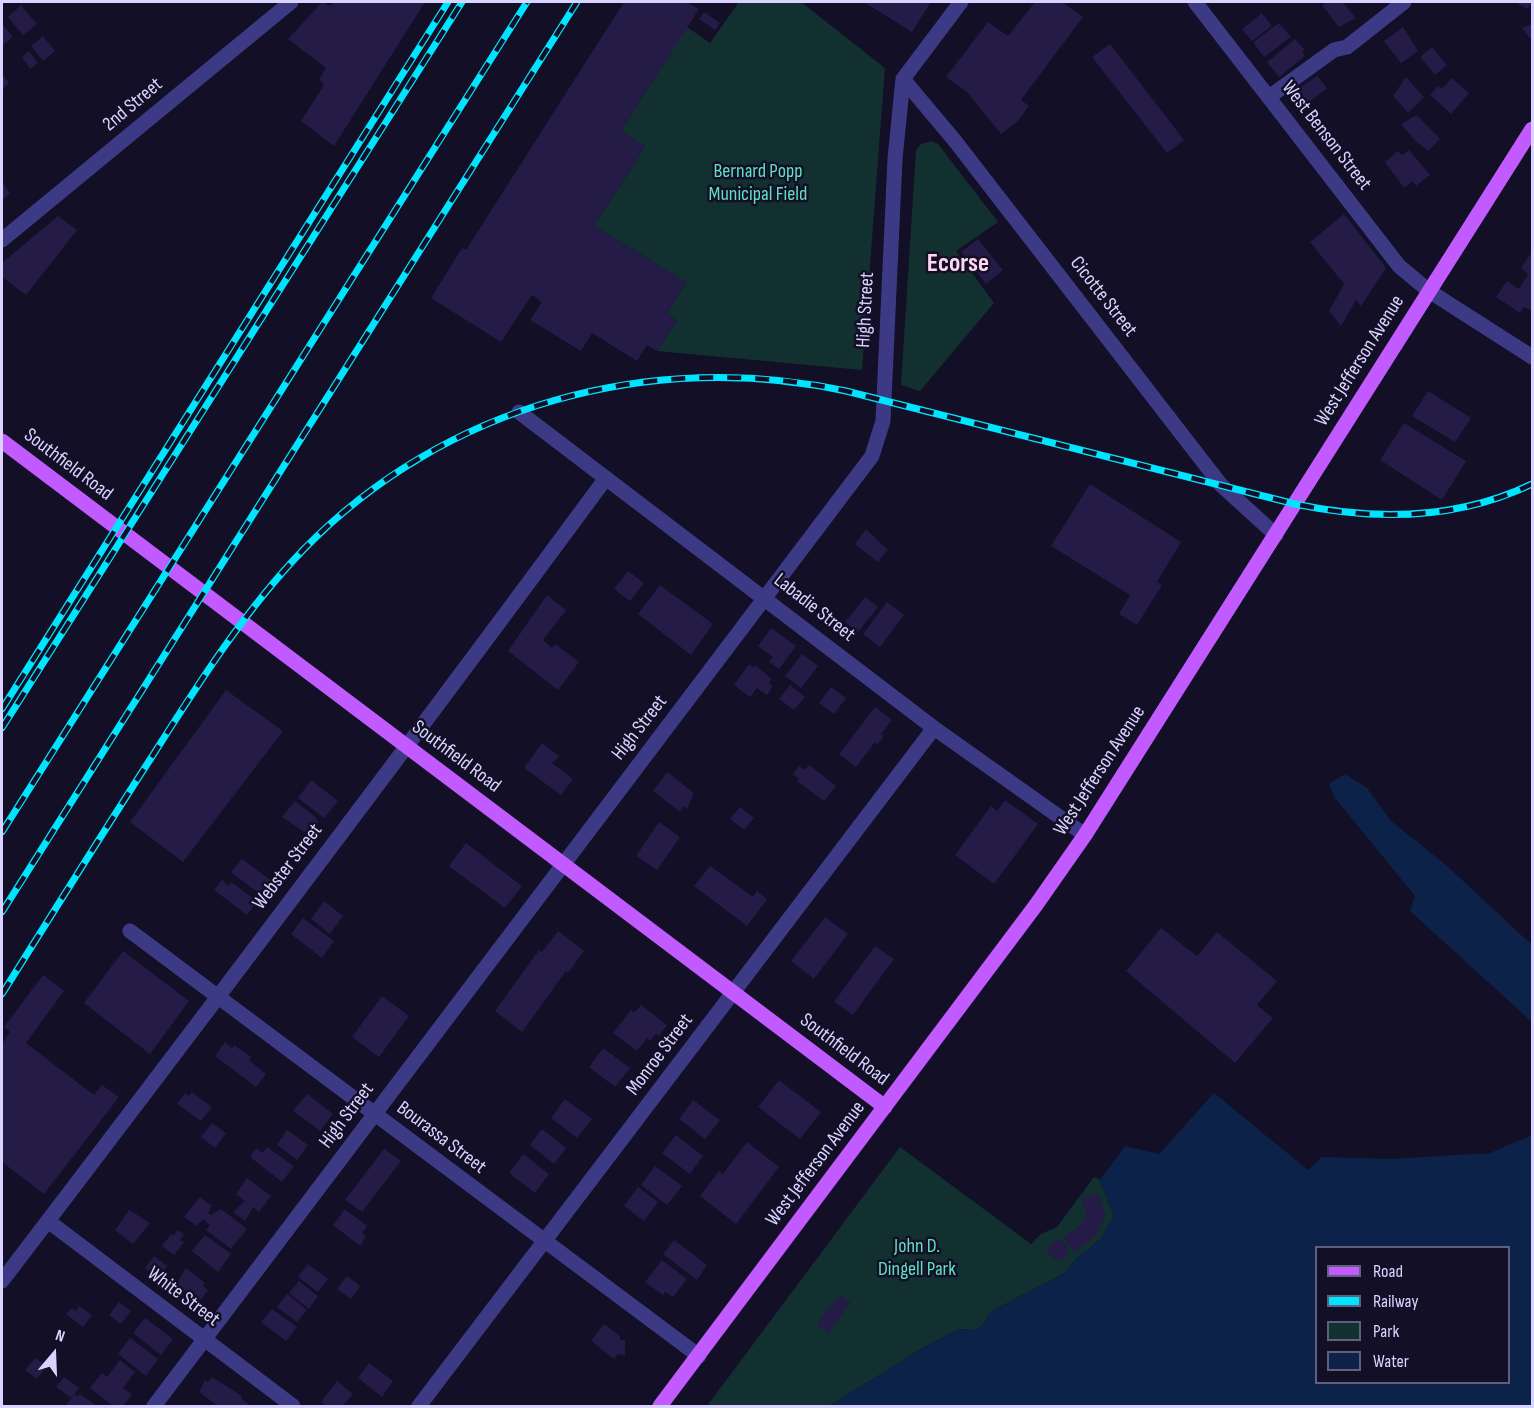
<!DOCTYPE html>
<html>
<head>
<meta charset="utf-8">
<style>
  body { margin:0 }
  #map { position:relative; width:1534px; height:1408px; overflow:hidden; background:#130f26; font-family:"Sofia Sans Condensed",sans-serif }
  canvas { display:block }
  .frame { position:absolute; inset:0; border:3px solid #d9d4ff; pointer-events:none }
  .legend { position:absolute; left:1315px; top:1246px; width:195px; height:138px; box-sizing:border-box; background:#130f26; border:2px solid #625e7d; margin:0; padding:8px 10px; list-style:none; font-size:18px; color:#d9d4ff }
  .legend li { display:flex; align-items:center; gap:12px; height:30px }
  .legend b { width:30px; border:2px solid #625e7d }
  .north { position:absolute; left:24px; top:1324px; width:60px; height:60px; -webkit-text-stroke:4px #130f26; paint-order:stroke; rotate:19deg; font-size:16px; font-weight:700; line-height:24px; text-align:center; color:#d9d4ff }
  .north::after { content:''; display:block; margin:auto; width:21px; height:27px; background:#d9d4ff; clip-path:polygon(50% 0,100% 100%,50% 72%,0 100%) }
</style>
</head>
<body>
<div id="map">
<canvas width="1534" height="1408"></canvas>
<div class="frame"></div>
<ul class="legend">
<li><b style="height:8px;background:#c25bff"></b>Road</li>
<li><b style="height:8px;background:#00e5ff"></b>Railway</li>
<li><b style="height:16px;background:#12302f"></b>Park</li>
<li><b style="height:16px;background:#0c2248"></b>Water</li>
</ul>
<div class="north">N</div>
</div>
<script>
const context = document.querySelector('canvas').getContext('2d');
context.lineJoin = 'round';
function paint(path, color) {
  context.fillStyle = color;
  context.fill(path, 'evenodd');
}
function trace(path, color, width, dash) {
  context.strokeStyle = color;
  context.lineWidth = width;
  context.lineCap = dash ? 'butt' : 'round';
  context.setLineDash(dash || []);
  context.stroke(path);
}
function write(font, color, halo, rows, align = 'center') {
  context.font = font + ' "Sofia Sans Condensed",sans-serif';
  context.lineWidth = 5;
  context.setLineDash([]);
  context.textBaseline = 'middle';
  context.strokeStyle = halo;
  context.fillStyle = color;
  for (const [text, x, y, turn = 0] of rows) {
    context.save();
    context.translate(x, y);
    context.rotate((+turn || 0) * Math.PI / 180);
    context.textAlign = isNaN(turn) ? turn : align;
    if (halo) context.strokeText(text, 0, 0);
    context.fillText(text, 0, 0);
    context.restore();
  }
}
paint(new Path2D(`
  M739 2H801L885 68 862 370 657 351 677 320 667 313 686 282 594 226 645 146 621 131 687 27 710 43Z
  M931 141 938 144 998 222 956 251 994 303 920 391 901 385 916 150 921 144Z
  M900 1147 1031 1244 1041 1234 1057 1227 1094 1177 1100 1180 1114 1217 1100 1240 1076 1259 1065 1273 990 1312 983 1325 976 1330 959 1329 923 1348 829 1406H707Z`), '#12302f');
paint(new Path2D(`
  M1345 774 1367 788 1391 821 1446 865 1532 945V1022L1410 911 1415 896 1335 798 1329 784Z
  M1214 1093 1308 1170 1322 1157 1391 1159 1490 1153 1532 1135V1406H829L923 1348 959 1329 976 1330 983 1325 990 1312 1065 1273 1076 1259 1100 1240 1114 1217 1100 1180 1125 1146 1159 1154ZM1316 1248H1508V1382H1316Z`), '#0c2248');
paint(new Path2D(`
  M322 2 330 6 334 2H425L334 146 301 121 324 85 319 79 326 68 288 39Z
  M624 2H687L699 9 621 131 645 146 594 226 686 282 667 313 677 320 657 351 647 345 637 361 592 333 581 351 530 320 542 302 532 295 501 342 431 298 462 248 466 250Z
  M864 2H931L912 32Z
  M1035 2H1062L1083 17 1021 100 1029 106 1018 121 1001 134 968 93 946 77 988 22 1008 36Z
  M1327 2H1342L1356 18 1339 27 1322 5Z
  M1515 2H1532L1527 9Z
  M21 5 37 24 23 35 8 17Z
  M704 12 720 23 715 30 699 19Z
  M1262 13 1272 26 1252 41 1242 29Z
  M1279 23 1291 37 1264 57 1253 42Z
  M2 24 13 37 2 46Z
  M1532 24V41L1522 28Z
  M1403 27 1418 51 1401 63 1384 41Z
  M43 36 55 51 43 61 31 46Z
  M1295 39 1305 50 1302 52 1305 56 1279 77 1267 62Z
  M1110 44 1184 140 1167 153 1092 57Z
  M1432 47 1447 65 1435 75 1420 57Z
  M29 51 38 63 30 69 22 57Z
  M2 74 9 83 2 90Z
  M1317 76 1327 88 1301 109 1291 98 1293 93Z
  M1406 77 1424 97 1408 113 1393 96Z
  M1452 78 1469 93 1451 114 1430 95 1438 86 1442 89Z
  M1417 115 1440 139 1428 151 1420 144 1419 145 1401 124Z
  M1409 150 1430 175 1416 186 1413 181 1404 188 1385 162 1398 151 1402 155Z
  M2 182 10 193 2 200Z
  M1344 214 1386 268 1361 306 1356 300 1341 326 1329 311 1344 284 1310 242Z
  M58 216 77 230 26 295 2 277V263Z
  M978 239 1003 270 986 284 961 252Z
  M1532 252V311L1524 307 1520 313 1496 297 1507 281 1519 289 1528 274 1521 268Z
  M1428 391 1471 418 1455 442 1412 416Z
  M1404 423 1466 461 1442 500 1380 460Z
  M1090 484 1181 542 1157 582 1162 585 1137 625 1119 614 1130 595 1051 546Z
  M866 529 888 550 878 562 855 544Z
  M628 571 644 583 630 601 614 589Z
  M660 585 713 624 691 655 638 614Z
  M547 595 566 610 543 640 552 648 555 644 579 662 558 690 508 651Z
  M865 597 878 607 858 632 845 622Z
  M887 602 904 615 880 647 863 634Z
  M771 628 796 646 779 669 769 662 773 657 758 646Z
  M802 654 818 666 801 688 785 676Z
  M749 664 753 667 755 665 772 679 769 683 773 686 767 695 757 688 750 697 734 685Z
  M790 685 805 697 794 710 779 699Z
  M831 687 846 698 834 714 819 703Z
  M226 690 283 731 183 862 130 822Z
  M875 707 892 720 881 734 884 736 878 744 875 742 856 767 839 754Z
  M542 743 559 756 552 763 573 779 561 795 524 768Z
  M809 765 836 786 824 801 797 781 799 779 793 774 799 766 805 770Z
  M667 772 694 793 687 809 684 806 680 812 653 791Z
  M311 780 338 801 324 818 298 798Z
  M1005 800 1038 824 994 884 955 855 991 806 997 811Z
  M295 801 317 818 316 820 319 822 309 835 282 817Z
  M740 807 754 818 744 830 730 819Z
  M659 822 680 837 657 870 636 856Z
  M466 843 522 886 505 908 449 866Z
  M242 859 273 882 262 896 231 872Z
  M710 866 753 897 757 891 767 899 747 926 694 886Z
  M222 880 229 886 231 882 257 901 247 915 214 890Z
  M324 901 343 916 330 934 311 919Z
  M825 917 848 934 814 979 791 961Z
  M303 918 334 941 322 958 291 934Z
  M1161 928 1197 956 1217 932 1277 981 1257 1005 1273 1018 1235 1063 1126 971Z
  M558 931 584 951 568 973 566 971 522 1032 495 1011 539 950 542 952Z
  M875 946 894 959 853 1015 834 1002Z
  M123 951 189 1001 150 1054 84 1003Z
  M43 975 64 991 26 1043 94 1095 102 1085 119 1097 44 1194 2 1162V1044L10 1032 4 1027Z
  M382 996 409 1016 379 1057 352 1037Z
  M641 1005 667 1025 659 1036 656 1034 650 1041 647 1038 637 1051 613 1033 631 1010 634 1013Z
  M225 1042 232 1048 234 1045 251 1057 249 1060 266 1074 256 1087 215 1056Z
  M603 1048 630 1068 615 1087 589 1067Z
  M779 1080 821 1112 800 1139 758 1107Z
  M192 1092 212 1107 201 1121 177 1104 185 1093 189 1096Z
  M307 1094 333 1114 320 1131 293 1111Z
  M565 1099 592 1119 577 1138 551 1118Z
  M693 1100 720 1120 705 1139 679 1119Z
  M212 1123 226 1133 215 1148 201 1137Z
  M542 1129 566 1148 554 1164 530 1145Z
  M287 1130 308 1145 297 1160 277 1145Z
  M676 1135 703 1156 690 1174 662 1153Z
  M747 1142 779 1167 736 1224 700 1196 719 1171 723 1174Z
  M267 1147 294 1166 282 1182 250 1157 256 1148 263 1153Z
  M384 1149 401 1161 362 1212 345 1200Z
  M523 1154 549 1174 535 1193 509 1173Z
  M655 1166 682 1186 667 1205 641 1185Z
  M247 1178 271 1196 259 1212 253 1207 245 1221 233 1212 245 1201 236 1194Z
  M638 1187 658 1202 644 1221 624 1206Z
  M1098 1193 1106 1215 1096 1236 1074 1252 1063 1237 1081 1225 1086 1214 1081 1199Z
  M200 1197 212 1206 208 1213 211 1215 221 1209 247 1229 231 1249 206 1230 210 1225 203 1219 197 1226 184 1217Z
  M345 1209 367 1226 362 1233 366 1236 360 1246 333 1225Z
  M129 1210 150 1223 133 1244 115 1230Z
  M178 1230 184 1235 180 1240 184 1242 174 1255 162 1246 171 1234 173 1236Z
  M205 1235 231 1254 218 1272 192 1251Z
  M674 1240 707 1265 697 1280 663 1254Z
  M1048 1250a10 10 0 1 1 20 0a10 10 0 1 1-20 0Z
  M154 1256 167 1266 158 1278 145 1268Z
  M662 1260 687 1279 673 1297 665 1292 663 1295 645 1282Z
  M308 1264 328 1279 318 1292 298 1277Z
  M186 1268 205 1283 203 1286 208 1290 199 1302 176 1284Z
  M347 1276 360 1286 351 1299 337 1289Z
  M299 1281 318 1296 309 1309 289 1293Z
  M287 1294 307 1310 297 1322 277 1307Z
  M841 1295 851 1302 828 1333 818 1326 820 1319Z
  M119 1302 131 1311 121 1324 109 1315Z
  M79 1306 92 1315 83 1327 66 1314 71 1308 76 1311Z
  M272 1309 297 1327 286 1341 261 1322Z
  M145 1318 173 1339 161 1355 133 1333Z
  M604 1324 620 1336V1340H625V1355L618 1354 614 1359 591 1341Z
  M130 1338 158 1359 146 1376 118 1354Z
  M35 1358 47 1366 37 1379 25 1370Z
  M120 1360 135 1372 123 1388 132 1395 123 1406H113L90 1388 102 1373 107 1377Z
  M369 1363 393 1381 382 1397 358 1378Z
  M64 1377 79 1388 71 1398 56 1387Z
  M212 1377 242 1396 241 1398 248 1404 246 1406H218L199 1392 205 1380 208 1382Z
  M337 1381 353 1394 343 1406H327L321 1402Z
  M75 1394 78 1397 80 1394 97 1406H65Z`), '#241b47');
trace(new Path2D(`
  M1195 2 1399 266 1429 291 1532 357
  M903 79 955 141 1221 485 1276 535
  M1269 97 1334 50 1347 47 1404 2
  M2 240 291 2
  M519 412 934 728 1085 835
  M130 931 699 1356
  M48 1221 293 1406
  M2 1281C205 1015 407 748 606 478
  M154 1406 872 456 883 421 895 159 903 79 961 2
  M419 1406 934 728`), '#3d3a85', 15);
trace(new Path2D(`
  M2 441 885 1107
  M660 1406 1036 905 1085 835 1532 129`), '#c25bff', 15);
const rail = new Path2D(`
  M2 709 448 2
  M2 728 462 2
  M2 832 527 2
  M2 912 577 2
  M2 994C52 914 102 834 153 755 198 684 245 610 304 549 444 405 652 349 846 391L1295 504C1376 521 1457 520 1532 484`);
trace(rail, '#00e5ff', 7);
trace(rail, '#130f26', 4.5, [14]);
write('20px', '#d9d4ff', '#130f26', [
  ["2nd Street",133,105,-40],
  ["West Benson Street",1326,136,52],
  ["Cicotte Street",1103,297,52],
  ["High Street",866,310,-87],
  ["West Jefferson Avenue",1360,361,-58],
  ["Southfield Road",68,465,37],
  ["Labadie Street",814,608,38],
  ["High Street",640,728,-52],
  ["Southfield Road",456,757,37],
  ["West Jefferson Avenue",1100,771,-57],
  ["Webster Street",288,867,-53],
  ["Southfield Road",844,1050,37],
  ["Monroe Street",660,1055,-53],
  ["High Street",347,1116,-53],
  ["Bourassa Street",441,1138,37],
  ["West Jefferson Avenue",816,1164,-53],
  ["White Street",183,1297,37]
]);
write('20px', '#5fe0c0', '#130f26', [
  ["Bernard Popp",758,172],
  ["Municipal Field",758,195],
  ["John D.",917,1247],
  ["Dingell Park",917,1270]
]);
write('bold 26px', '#ffd6f0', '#130f26', [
  ["Ecorse",958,264]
]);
</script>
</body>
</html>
